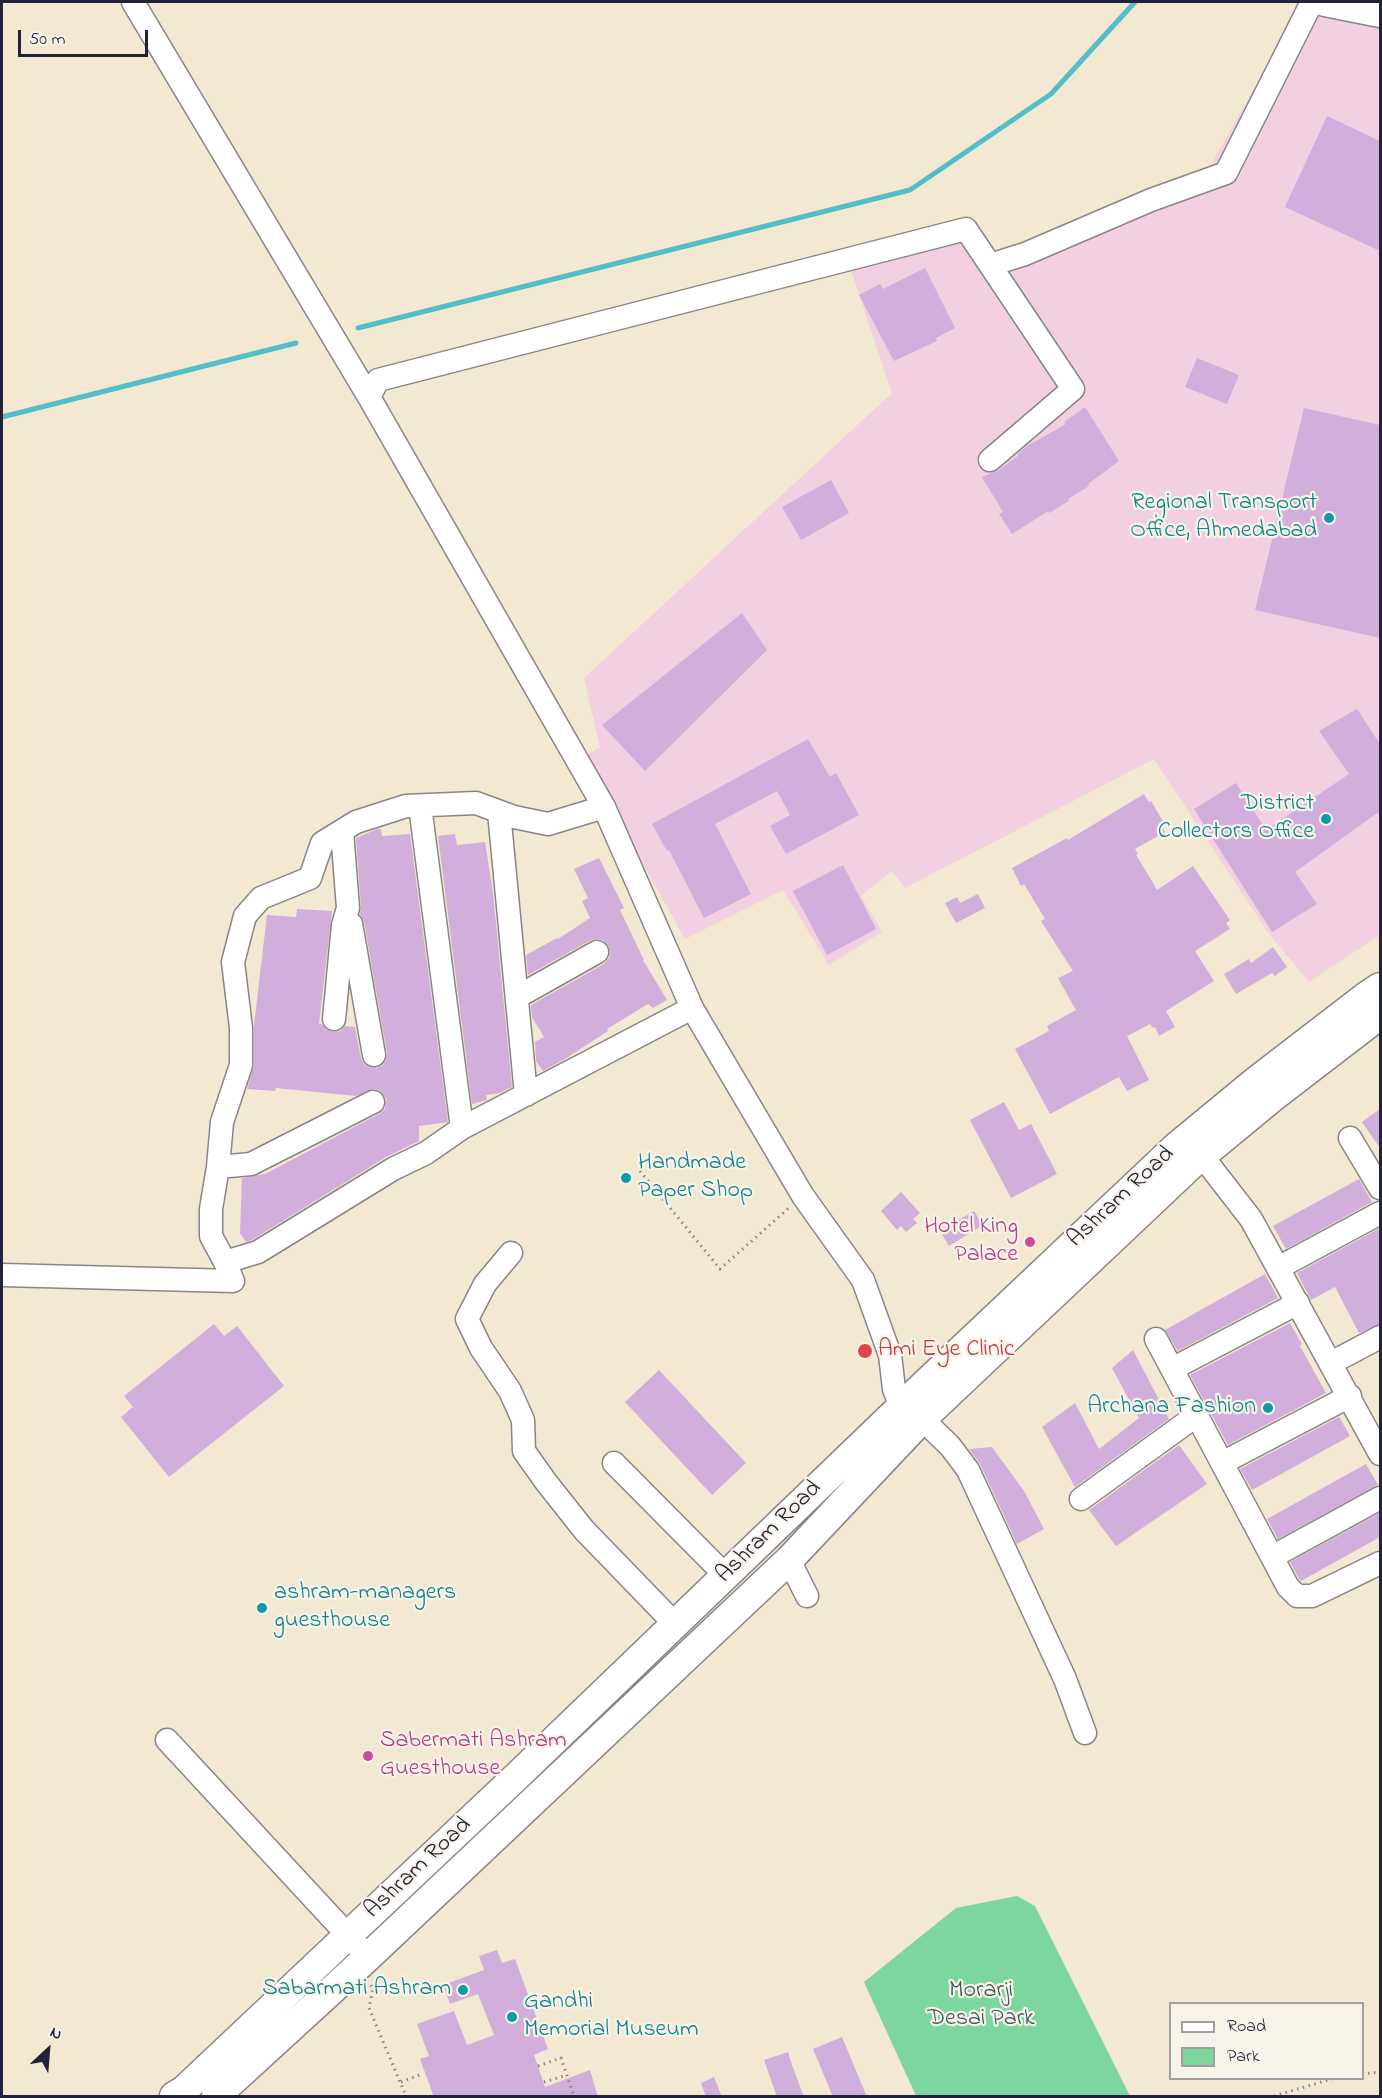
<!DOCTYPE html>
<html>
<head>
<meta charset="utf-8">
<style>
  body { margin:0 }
  #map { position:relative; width:1382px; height:2098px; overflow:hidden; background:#f3e8d1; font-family:"Indie Flower",sans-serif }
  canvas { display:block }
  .frame { position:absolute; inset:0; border:3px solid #22223b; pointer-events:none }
  .legend { position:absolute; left:1169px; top:2002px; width:195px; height:78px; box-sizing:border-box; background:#f7f3e8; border:2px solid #a29fa3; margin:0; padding:8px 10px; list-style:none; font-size:18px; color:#22223b }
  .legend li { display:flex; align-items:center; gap:12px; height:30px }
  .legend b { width:30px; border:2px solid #a29fa3 }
  .north { position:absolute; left:18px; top:2020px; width:60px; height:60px; -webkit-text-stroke:4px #f7f3e8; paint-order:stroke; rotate:26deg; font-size:16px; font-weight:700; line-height:24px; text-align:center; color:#22223b }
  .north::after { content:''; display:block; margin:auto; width:21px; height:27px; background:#22223b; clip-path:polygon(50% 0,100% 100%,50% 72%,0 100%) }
  .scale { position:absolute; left:18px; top:30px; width:130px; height:27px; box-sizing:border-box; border:3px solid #22223b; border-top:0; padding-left:8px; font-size:18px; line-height:21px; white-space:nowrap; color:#22223b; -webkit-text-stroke:4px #f7f3e8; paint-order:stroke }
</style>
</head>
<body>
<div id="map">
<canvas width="1382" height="2098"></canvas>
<div class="frame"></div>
<ul class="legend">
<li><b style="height:8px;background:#fff"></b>Road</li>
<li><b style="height:16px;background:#7cd69d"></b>Park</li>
</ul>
<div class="north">N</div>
<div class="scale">50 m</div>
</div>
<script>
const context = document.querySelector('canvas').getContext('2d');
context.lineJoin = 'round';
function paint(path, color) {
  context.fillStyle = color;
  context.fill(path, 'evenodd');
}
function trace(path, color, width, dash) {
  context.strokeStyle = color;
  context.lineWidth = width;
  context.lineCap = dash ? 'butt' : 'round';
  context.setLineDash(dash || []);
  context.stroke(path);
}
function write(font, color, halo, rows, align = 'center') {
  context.font = font + ' "Indie Flower",sans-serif';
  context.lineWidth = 4.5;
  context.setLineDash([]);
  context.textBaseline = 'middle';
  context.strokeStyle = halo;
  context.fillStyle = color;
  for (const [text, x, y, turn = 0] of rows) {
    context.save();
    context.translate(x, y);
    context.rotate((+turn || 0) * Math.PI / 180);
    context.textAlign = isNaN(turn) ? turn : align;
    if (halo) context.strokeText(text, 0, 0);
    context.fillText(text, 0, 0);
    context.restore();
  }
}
paint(new Path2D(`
  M1298 12 1380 26V935L1309 982 1269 934 1154 759 905 888 892 871 861 896 882 932 829 965 783 890 685 939 583 756 600 748 584 678 892 393 849 264 963 235 982 264 1210 166Z`), '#f2cfe1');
paint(new Path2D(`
  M1017 1896 1035 1906 1130 2096H916L864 1982 956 1908Z`), '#7cd69d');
trace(new Path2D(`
  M358 328 910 190 1051 94 1135 2
  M2 417 296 343`), '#51beca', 5);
paint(new Path2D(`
  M1327 116 1380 141V251L1285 207Z
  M925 268 955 328 936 338 937 341 894 361 859 295 880 284 883 289Z
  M1197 358 1239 375 1227 404 1185 387Z
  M1085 407 1119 461 1088 484 1089 486 1068 499 1069 501 1049 513 1048 511 1012 534 999 514 1003 512 982 477 999 470 1018 456V454L1027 446 1066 424 1064 422Z
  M1304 408 1380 425V638L1255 610Z
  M831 480 849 513 801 540 782 507Z
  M742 613 767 650 645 771 602 725Z
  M1357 709 1380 744V811L1295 872 1317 904 1272 932 1194 809 1236 783 1266 830 1349 774 1319 731Z
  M808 739 830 777 836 773 859 815 786 854 770 826 790 815 777 791 715 824 751 894 704 918 669 850 667 851 652 824Z
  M1144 794 1149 802 1151 801 1164 823 1161 825 1165 832 1135 849 1138 854 1136 855 1152 881 1157 890 1193 866 1230 920 1226 923 1230 929 1195 951 1214 981 1166 1011 1175 1027 1159 1036 1155 1027 1153 1028 1150 1024 1127 1036 1149 1080 1127 1091 1119 1077 1050 1114 1015 1049 1049 1031 1047 1026 1076 1010 1058 978 1073 971 1041 921 1045 919 1024 884 1021 886 1012 868 1067 838 1068 840Z
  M377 829H381L382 836 410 834 448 1122 419 1126V1141L386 1157 252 1240 246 1242 240 1233 242 1178 265 1174 379 1114 385 1109 386 1100 388 1099H386L381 1091 374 1089 356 1096 276 1088 275 1091 247 1089 254 1065V1025L267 915 296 917 297 909 332 911 319 1024H322L327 1030 333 1032 340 1031 345 1026 355 1027 361 1058 364 1064 369 1067 377 1068 383 1065 386 1060 387 1053 364 922 360 914 361 907 356 838Z
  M455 834 457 845 485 842 493 893 512 1087 500 1093 486 1095 487 1100 472 1104 438 836Z
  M599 858 624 908 620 910 644 960H643L667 1000 653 1008 648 1004 607 1029 608 1031 565 1059 543 1071 536 1061 535 1042 544 1037 532 1017 531 1005 604 964 609 958 610 952 608 945 603 940 597 939 591 940 528 975 526 955 557 938 558 939 590 918 582 901 588 898 574 869Z
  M843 865 876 929 827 955 793 891Z
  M978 894 985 908 956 923 945 903 957 897 960 903Z
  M1273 947 1287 967 1275 976 1272 973 1236 994 1224 974 1249 959 1251 963Z
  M1004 1102 1019 1130 1031 1124 1057 1174 1011 1198 970 1120Z
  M1380 1109V1148L1362 1122Z
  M1359 1179 1372 1202 1286 1249 1273 1226Z
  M901 1192 920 1213 913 1219 917 1223 906 1232 901 1226 897 1230 881 1211Z
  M974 1211 983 1225 949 1246 940 1231Z
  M1380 1228V1324L1359 1333 1335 1287 1311 1300 1297 1273Z
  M1265 1274 1278 1298 1178 1351 1165 1330Z
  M1290 1323 1302 1344 1300 1346 1326 1393 1228 1445 1190 1375Z
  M214 1324 224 1336 237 1326 284 1386 169 1477 121 1417 133 1407 124 1396Z
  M1133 1350 1169 1419 1075 1487 1042 1427 1075 1403 1099 1449 1139 1418 1112 1368Z
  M659 1370 746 1463 712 1495 625 1402Z
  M1339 1417 1350 1436 1252 1490 1240 1469Z
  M1179 1445 1207 1484 1116 1546 1089 1510Z
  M992 1447 1024 1491 1044 1529 1017 1544 980 1464 969 1449Z
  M1366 1464 1378 1485 1278 1539 1267 1519Z
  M1380 1513V1537L1301 1581 1299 1579 1290 1562Z
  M497 1950 502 1963 515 1959 548 2049 534 2055 545 2087 590 2070 598 2097H434L420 2059 429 2056 417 2024 454 2011 467 2045 494 2035 478 1994 450 2004 443 1985 484 1970 479 1956Z
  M842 2037 867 2097H833L813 2049Z
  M788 2052 792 2065 804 2097H777L764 2060Z
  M714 2077 722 2097H706L701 2083Z`), '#d2aedc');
const minor = new Path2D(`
  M133 2 369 397
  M990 265 1025 254 1151 200 1226 173 1312 2
  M420 806 462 1128
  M604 807 548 824 514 817 476 803 406 806 356 822 322 843 310 878 261 898 245 916 233 962 241 1028V1065L222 1122 218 1167 211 1209V1236L225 1262 258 1252 393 1169 426 1153 462 1128 692 1008
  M499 812 526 1095
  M351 924 374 1055
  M517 997 597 952
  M334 1019 343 925 348 908 342 831
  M1350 1138 1380 1188
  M1192 1143 1251 1219 1380 1454
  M218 1167 251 1164 373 1102
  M511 1253 485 1284 467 1319 481 1348 510 1391 523 1420 524 1451 546 1482 584 1530 675 1624
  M1278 1268 1380 1213
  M2 1275 233 1281 225 1262
  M1156 1339 1288 1587 1297 1596H1312L1380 1563
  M1331 1363 1380 1337
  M1172 1369 1298 1303
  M901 1407 894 1389 890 1355 863 1280 803 1196 692 1008 604 807 369 397 378 380 966 229 1073 389 990 460
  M922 1419 950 1446 968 1470 1065 1679 1085 1733
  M614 1463 725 1575
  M1222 1463 1350 1396
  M1081 1499 1197 1415
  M1272 1557 1380 1498
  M789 1560 807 1596
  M167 1740 368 1957`);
const major = new Path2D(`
  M1325 2 1380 13
  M174 2096 184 2090 515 1778 929 1380 1177 1146 1257 1080 1365 997 1380 987
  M216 2096 368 1957 789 1560 922 1419 1192 1164 1272 1098 1380 1015`);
trace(minor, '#8a8586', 25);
trace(major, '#8a8586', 31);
trace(new Path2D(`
  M640 1171 720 1269 789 1208
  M371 1985 373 1989 369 2008 406 2096
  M538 2066 561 2058 574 2096
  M1362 2074 1380 2072
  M401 2082 422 2074
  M544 2082 567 2075
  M1274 2096 1335 2078`), '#8a8586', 3, [1.5, 4.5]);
trace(minor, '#fff', 22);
trace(major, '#fff', 28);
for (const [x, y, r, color] of [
  [1329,518,6,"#0f9aa8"],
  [1326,819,6,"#0f9aa8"],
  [626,1178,6,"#0f9aa8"],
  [1030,1242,6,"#d1479c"],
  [865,1351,8,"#e0444e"],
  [1268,1408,6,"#0f9aa8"],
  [262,1608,6,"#0f9aa8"],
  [368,1756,6,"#d1479c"],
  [463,1990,6,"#0f9aa8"],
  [512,2017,6,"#0f9aa8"]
]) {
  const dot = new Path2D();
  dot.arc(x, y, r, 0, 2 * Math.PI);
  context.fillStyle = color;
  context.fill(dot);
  trace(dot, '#f7f3e8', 2);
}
write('24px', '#0d838f', '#f7f3e8', [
  ["Regional Transport",1317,504],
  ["Office, Ahmedabad",1317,532],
  ["District",1314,805],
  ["Collectors Office",1314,833],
  ["Handmade",638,1164,"left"],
  ["Paper Shop",638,1192,"left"],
  ["Archana Fashion",1256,1408],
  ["ashram-managers",274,1594,"left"],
  ["guesthouse",274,1622,"left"],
  ["Sabarmati Ashram",451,1990],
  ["Gandhi",524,2003,"left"],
  ["Memorial Museum",524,2031,"left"]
], 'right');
write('24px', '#22223b', '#f7f3e8', [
  ["Ashram Road",1122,1198,-43],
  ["Ashram Road",770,1533,-44],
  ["Ashram Road",419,1869,-43]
]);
write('24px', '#b23c85', '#f7f3e8', [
  ["Hotel King",1018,1228],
  ["Palace",1018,1256],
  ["Sabermati Ashram",380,1742,"left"],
  ["Guesthouse",380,1770,"left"]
], 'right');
write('24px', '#be3a42', '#f7f3e8', [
  ["Ami Eye Clinic",878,1351]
], 'left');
write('24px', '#3d5858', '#f7f3e8', [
  ["Morarji",981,1992],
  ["Desai Park",981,2020]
]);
</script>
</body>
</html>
